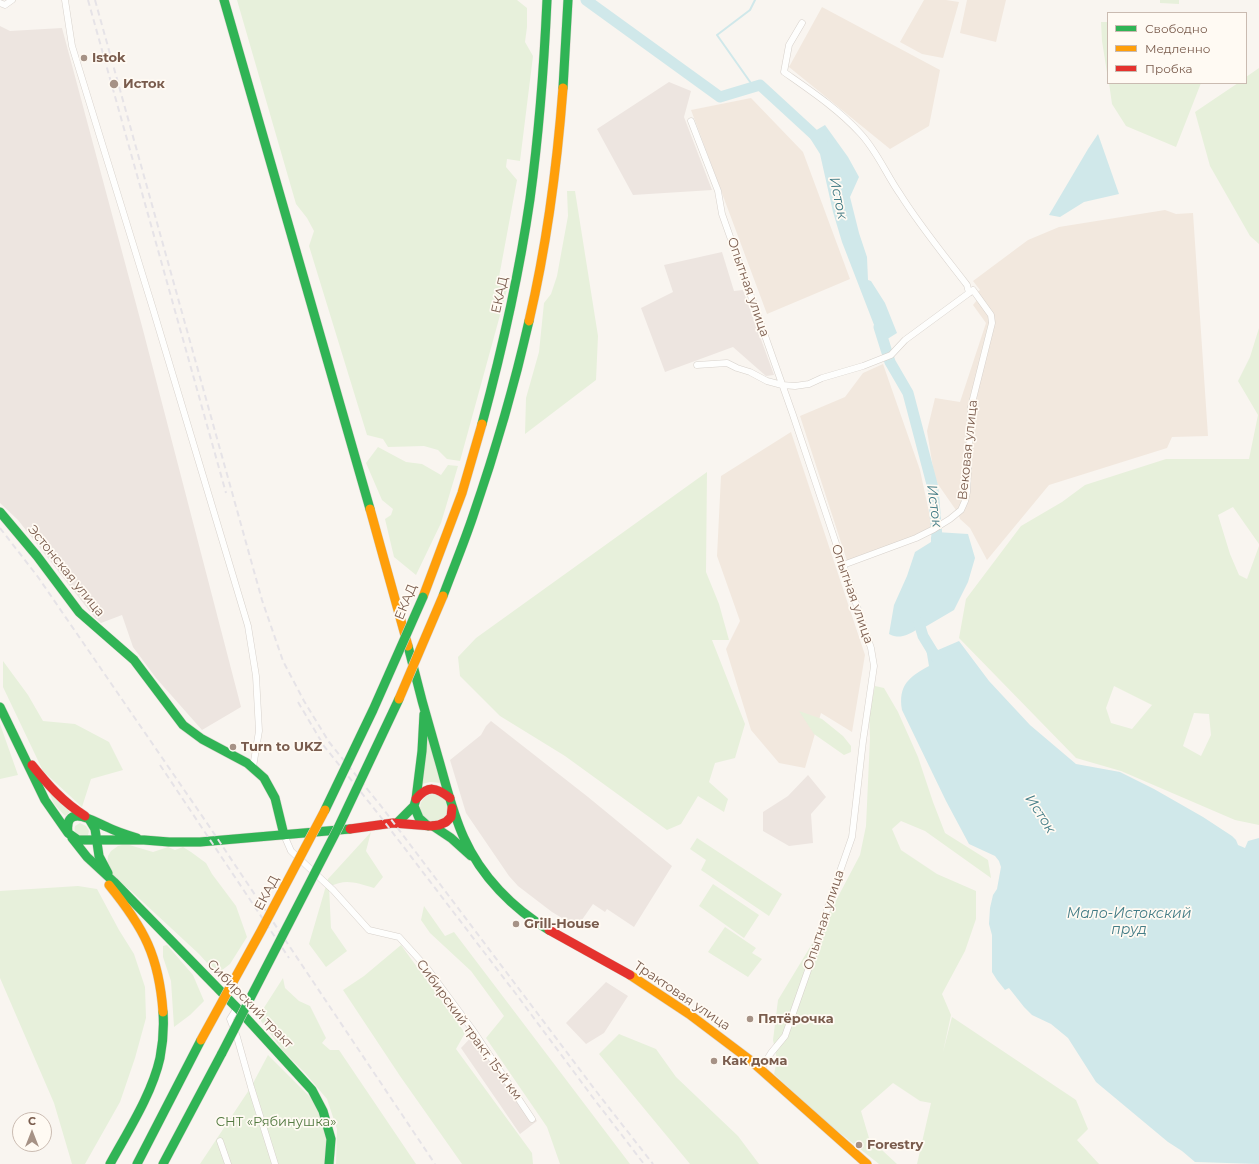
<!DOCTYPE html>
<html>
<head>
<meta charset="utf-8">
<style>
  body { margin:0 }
  #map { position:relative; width:1259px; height:1164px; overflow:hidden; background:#f9f5f0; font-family:Montserrat,sans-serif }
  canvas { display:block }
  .legend { position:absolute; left:1107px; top:12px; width:140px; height:72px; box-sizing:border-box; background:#fffaf3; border:1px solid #cabbb1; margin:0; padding:5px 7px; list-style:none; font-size:12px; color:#7a5c4d }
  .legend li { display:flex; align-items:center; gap:8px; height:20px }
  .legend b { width:20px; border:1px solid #cabbb1 }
  .north { position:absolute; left:12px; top:1112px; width:40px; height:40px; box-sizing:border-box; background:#fffaf3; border:1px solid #cabbb1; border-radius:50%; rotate:0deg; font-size:11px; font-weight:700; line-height:16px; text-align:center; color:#7a5c4d }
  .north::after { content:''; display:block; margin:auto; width:14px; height:18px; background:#a69286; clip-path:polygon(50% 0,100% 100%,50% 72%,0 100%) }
</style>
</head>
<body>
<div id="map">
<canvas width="1259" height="1164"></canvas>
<ul class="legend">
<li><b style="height:5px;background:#30b455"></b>Свободно</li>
<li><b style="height:5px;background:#ff9f0a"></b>Медленно</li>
<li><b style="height:5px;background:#e5322d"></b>Пробка</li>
</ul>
<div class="north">С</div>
</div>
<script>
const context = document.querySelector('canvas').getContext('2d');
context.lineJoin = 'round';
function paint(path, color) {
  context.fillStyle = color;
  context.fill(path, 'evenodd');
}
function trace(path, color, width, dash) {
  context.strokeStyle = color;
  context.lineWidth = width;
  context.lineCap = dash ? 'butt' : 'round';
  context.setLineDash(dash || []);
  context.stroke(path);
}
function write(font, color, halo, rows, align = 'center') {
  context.font = font + ' Montserrat,sans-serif';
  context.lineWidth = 3.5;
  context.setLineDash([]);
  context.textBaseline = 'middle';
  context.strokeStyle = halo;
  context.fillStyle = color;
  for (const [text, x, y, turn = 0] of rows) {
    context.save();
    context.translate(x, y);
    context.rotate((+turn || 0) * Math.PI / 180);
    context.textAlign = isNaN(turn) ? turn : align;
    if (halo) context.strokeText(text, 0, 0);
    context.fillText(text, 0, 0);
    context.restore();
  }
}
paint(new Path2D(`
  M924 0H946L959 2 943 58 922 54 900 42Z
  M967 0H1006L996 42 960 33Z
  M822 7 940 70 929 126 890 149 789 67Z
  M751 98 803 152 850 279 767 314 691 110Z
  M1165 210 1176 214 1193 213 1208 436 1172 437 1167 448 1049 485 987 560 970 528 960 519 958 513 935 480 927 431 935 398 960 402 986 323 973 305 977 300 973 295 980 290 973 281 1028 240 1059 227Z
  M883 364 920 470 933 531 848 564 800 416 845 397 863 373Z
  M791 432 865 655 852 732 821 713 805 768 779 763 751 730 726 649 740 621 717 556 721 476Z`), '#f2e8de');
paint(new Path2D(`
  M0 26 10 31 62 28 143 330 241 707 202 730 156 678 133 647 122 615 101 623 95 618 18 520 0 503Z
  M669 82 691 91 684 117 712 190 633 195 597 129Z
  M722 252 734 291 743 290 774 375 766 376 733 347 665 372 641 308 673 292 664 265Z
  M491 721 588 797 672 866 634 927 607 909 605 912 593 904 577 927 552 912 518 886 509 876 466 813 450 760 481 735 486 726Z
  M808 775 826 797 811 814 813 843 789 846 763 831V812L788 796Z
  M606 982 628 996 604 1033 586 1044 566 1023Z
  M477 1031 537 1121 520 1134 461 1048Z`), '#ede5e0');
paint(new Path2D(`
  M237 0H517L527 8V27L525 42 533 56 520 161 507 159 506 167 517 180 499 277 508 286 460 461 447 459 438 450 424 446 388 447 383 439 367 435 309 246 314 231 307 218 296 204Z
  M1160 0H1179V4L1160 3Z
  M1101 22H1108V79L1102 41Z
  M1259 68V244L1250 236 1210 166 1195 112 1238 83H1246V77Z
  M1109 83H1201L1176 147 1126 126 1112 104Z
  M567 191H575L598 336 596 380 525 434 526 398 539 352 544 303 551 294 557 276 568 216Z
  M1259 328V544L1233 507 1218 515 1230 554 1239 575 1247 579 1259 546V825L1235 820 1121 771 1076 758 959 638 966 599 1021 526 1062 502 1085 485 1166 459H1249L1258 415 1238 381 1250 357ZM1114 686 1152 705 1132 729 1111 723 1106 708ZM1194 713 1209 714 1211 735 1201 756 1183 746Z
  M378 447 406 462 422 464 441 475 448 465 458 466 441 523 416 575 394 557 385 519 391 515 393 509 382 500 366 463Z
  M707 472 706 572 719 604 729 640H712L745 724 735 758 715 763 709 782 728 799 724 812 698 796 681 824 667 830 565 756 500 716 460 676 458 657 476 638Z
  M3 661 28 695 43 721 75 724 109 742 123 770 91 779 82 807 43 771 3 687Z
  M875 686 884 688 898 712 918 757 933 802 945 833 988 860 991 878 925 831 901 821 892 829 901 850 937 874 976 891V919L965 951 942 994 951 1015 943 1052 952 1017 1076 1100 1088 1129 1077 1140 1099 1164H917L931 1103 920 1101 893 1083 861 1111 869 1138 897 1164H879L826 1122 774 1074 777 1060 773 1040 778 1000 821 929 860 855 866 826 870 738 869 713Z
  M799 711 822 719 843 736 851 746V752L844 755 814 734Z
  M0 724 18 775 0 779Z
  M427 731 441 783 430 782 422 784Z
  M49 792 70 812 65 816 54 804Z
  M420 808a14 14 0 1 1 28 0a14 14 0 1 1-28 0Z
  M80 823 86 826 89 831 88 835 83 838C78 835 73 832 75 826Z
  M371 832 366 851 383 877 374 888C356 883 346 878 329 887L331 928 347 951 326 967 309 944 328 879Z
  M697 838 782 894 769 916 701 870 706 860 690 849Z
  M126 844 153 852 168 847 175 850 183 847 191 852 206 863 212 874 236 906 247 937 230 964 221 971 209 965 199 954 130 890 113 878 107 865 108 856 111 851 118 846Z
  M713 884 759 915 744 938 699 906Z
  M78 886 97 889 119 930 134 954 145 987 146 1018 135 1058 120 1102 85 1164H72L54 1103 0 978V891Z
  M424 906 445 936 454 932 630 1164H560L547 1127 486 1038 504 1016 471 971 430 933 421 920Z
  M725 927 756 948 752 953 762 959 748 977 708 952Z
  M167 945 193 975 204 1001 190 1015 174 1027 171 981 163 957V946Z
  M401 945 465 1033 456 1049 532 1153 533 1164H462L400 1076 343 990 364 976Z
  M283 978 285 988 299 1001 310 1006 326 1038 322 1043 330 1050H339L416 1164H336L337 1129 327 1099 305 1073 283 1051 258 1017Z
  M619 1034 656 1049 676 1077 738 1136 759 1164H690L599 1054Z
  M268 1055 317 1104 325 1129 327 1150 325 1164H200L251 1087Z`), '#e7f0db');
paint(new Path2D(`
  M825 125 848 157 859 177 850 197 859 233 867 257 868 280 871 281 885 303 897 333 881 343 842 242 833 212 820 154 808 135Z
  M1098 134 1119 194 1084 202 1060 217 1049 215 1088 149Z
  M936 532 968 534 975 558 968 582 954 610 925 627V635L920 637 916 630C906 636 899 639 889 634L894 605 907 576 915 552 931 542V537Z
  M959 641 989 681 1030 725 1076 764 1120 772 1154 789 1203 817 1232 836 1236 840 1238 845 1245 848 1248 841 1259 838V1164L1195 1162 1182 1151 1168 1142 1096 1082 1068 1038 1051 1024 1032 1015 1024 1007 1009 988 1005 990 997 980 992 972V935L989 924 990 908 993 895 997 889 1001 867 999 861 995 856 969 844 946 801 902 710C898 685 909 677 929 666L926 648 933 646 938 650Z`), '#d0e8ea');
trace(new Path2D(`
  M753 86 717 35 750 10 755 0`), '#d0e8ea', 2);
trace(new Path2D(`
  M586 0 720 97 760 85 822 142
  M879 327 890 362 908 393 933 488 937 538
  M919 623 923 636 937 659`), '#d0e8ea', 11);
const street = new Path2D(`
  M65 0 72 46 153 309 248 626 256 676 259 731 253 767
  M0 3 5 5 12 0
  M802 23 789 45 784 72C811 91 838 109 860 133 877 151 886 174 900 194 920 226 944 255 967 285L969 293
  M691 121 718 191 722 214 793 415 871 648 874 666 863 741 852 837 830 900 813 956 785 1036 771 1053 761 1069
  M697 365 727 363 737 368 750 372 767 381 782 385 795 386 809 384 822 378 863 366 891 355 905 340 973 290 991 315 992 323 971 407 967 492 965 501 961 510 950 519 934 529 916 538 843 565
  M284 835 291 851 333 890 369 930 399 937 427 968 472 1029 532 1119
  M237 1008 230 1019 237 1037 251 1087 275 1164
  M220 1141 228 1164`);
const fast = new Path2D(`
  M224 0 370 509
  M563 88 568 0
  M482 424C502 350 519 275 530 199 539 133 544 67 547 0
  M0 512 37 556 79 612 134 660 183 725 202 739 247 763 264 778 275 798 284 835
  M443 596C453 569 464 543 473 516 495 452 514 387 529 321
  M408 646C417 683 427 720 438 757 446 784 452 812 464 838 481 876 513 909 549 930
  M0 707 45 800 68 833 78 840H144L169 842H200L350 829
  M414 806 419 818 428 826
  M89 819 95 829 99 856 108 873
  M397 823 414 806 416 799 422 751 424 714
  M433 826 451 838 471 856
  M68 833C64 802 95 822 107 827 117 832 127 835 137 838
  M72 838 87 857 114 882 237 1008 312 1090 323 1111 331 1139 329 1164
  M110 1164C128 1131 152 1094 160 1058 163 1043 164 1027 163 1012
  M137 1164 201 1040
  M163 1164 222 1053`);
const slow = new Path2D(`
  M529 321C547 244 557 167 563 88
  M370 509 408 646
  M423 597 462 493 482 424
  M109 885C144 928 159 956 163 1012
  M630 975 689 1014 750 1060 867 1164`);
const jam = new Path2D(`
  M32 765C48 785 63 802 85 816
  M416 799C428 785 436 787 450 798
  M350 829 393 823 431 826 439 825 446 822 451 817 452 808
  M549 930 630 975`);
trace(street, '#d7d1cb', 7);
trace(fast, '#d9d2cb', 10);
trace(slow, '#d9d2cb', 10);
trace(jam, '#d9d2cb', 10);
trace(street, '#fefefd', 6);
trace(fast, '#30b455', 9);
trace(slow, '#ff9f0a', 9);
trace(jam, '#e5322d', 9);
trace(new Path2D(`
  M88 0 226 493
  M95 0 262 600 283 661 304 701 329 742 381 806 599 1095 653 1164
  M0 528 38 577 211 829 435 1164
  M298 702 324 746 380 816 516 994 594 1099 644 1164
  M160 765 289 958`), '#e6e3e7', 2, [6, 4]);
const fastBridge = new Path2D(`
  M325 810 373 710 423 597
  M222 1053 338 828 399 699`);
const slowBridge = new Path2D(`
  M399 699 443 596
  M201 1040 261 931 325 810`);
trace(fastBridge, '#dad1cc', 10, []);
trace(slowBridge, '#dad1cc', 10, []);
trace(fastBridge, '#30b455', 9);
trace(slowBridge, '#ff9f0a', 9);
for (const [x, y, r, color] of [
  [84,58,4,"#a69286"],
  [114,84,5,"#a69286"],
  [233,747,4,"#a69286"],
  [516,924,4,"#a69286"],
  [750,1019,4,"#a69286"],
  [714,1061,4,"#a69286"],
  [859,1145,4,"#a69286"]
]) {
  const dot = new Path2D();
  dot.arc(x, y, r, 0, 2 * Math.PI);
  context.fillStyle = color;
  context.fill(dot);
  trace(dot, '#fffaf3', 1.5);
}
write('bold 13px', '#7a5c4d', '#fffaf3', [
  ["Istok",92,58],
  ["Исток",123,84],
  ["Turn to UKZ",241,747],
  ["Grill-House",524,924],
  ["Пятёрочка",758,1019],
  ["Как дома",722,1061],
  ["Forestry",867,1145]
], 'left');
write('13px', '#7a5c4d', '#fffaf3', [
  ["Опытная улица",748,287,71],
  ["ЕКАД",500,295,-78],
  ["Вековая улица",968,450,-84],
  ["Эстонская улица",66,571,51],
  ["Опытная улица",852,594,71],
  ["ЕКАД",406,602,-68],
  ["ЕКАД",267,893,-62],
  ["Опытная улица",824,920,-72],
  ["Трактовая улица",682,996,34],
  ["Сибирский тракт",250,1004,46],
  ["Сибирский тракт, 15-й км",469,1030,54]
]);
write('13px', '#537a41', '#fffaf3', [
  ["СНТ «Рябинушка»",276,1122]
]);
write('italic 14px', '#437c86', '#fffaf3', [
  ["Исток",838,198,78],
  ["Исток",934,506,82],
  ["Исток",1040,814,57],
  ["Мало-Истокский",1129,914],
  ["пруд",1129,930]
]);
</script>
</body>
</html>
